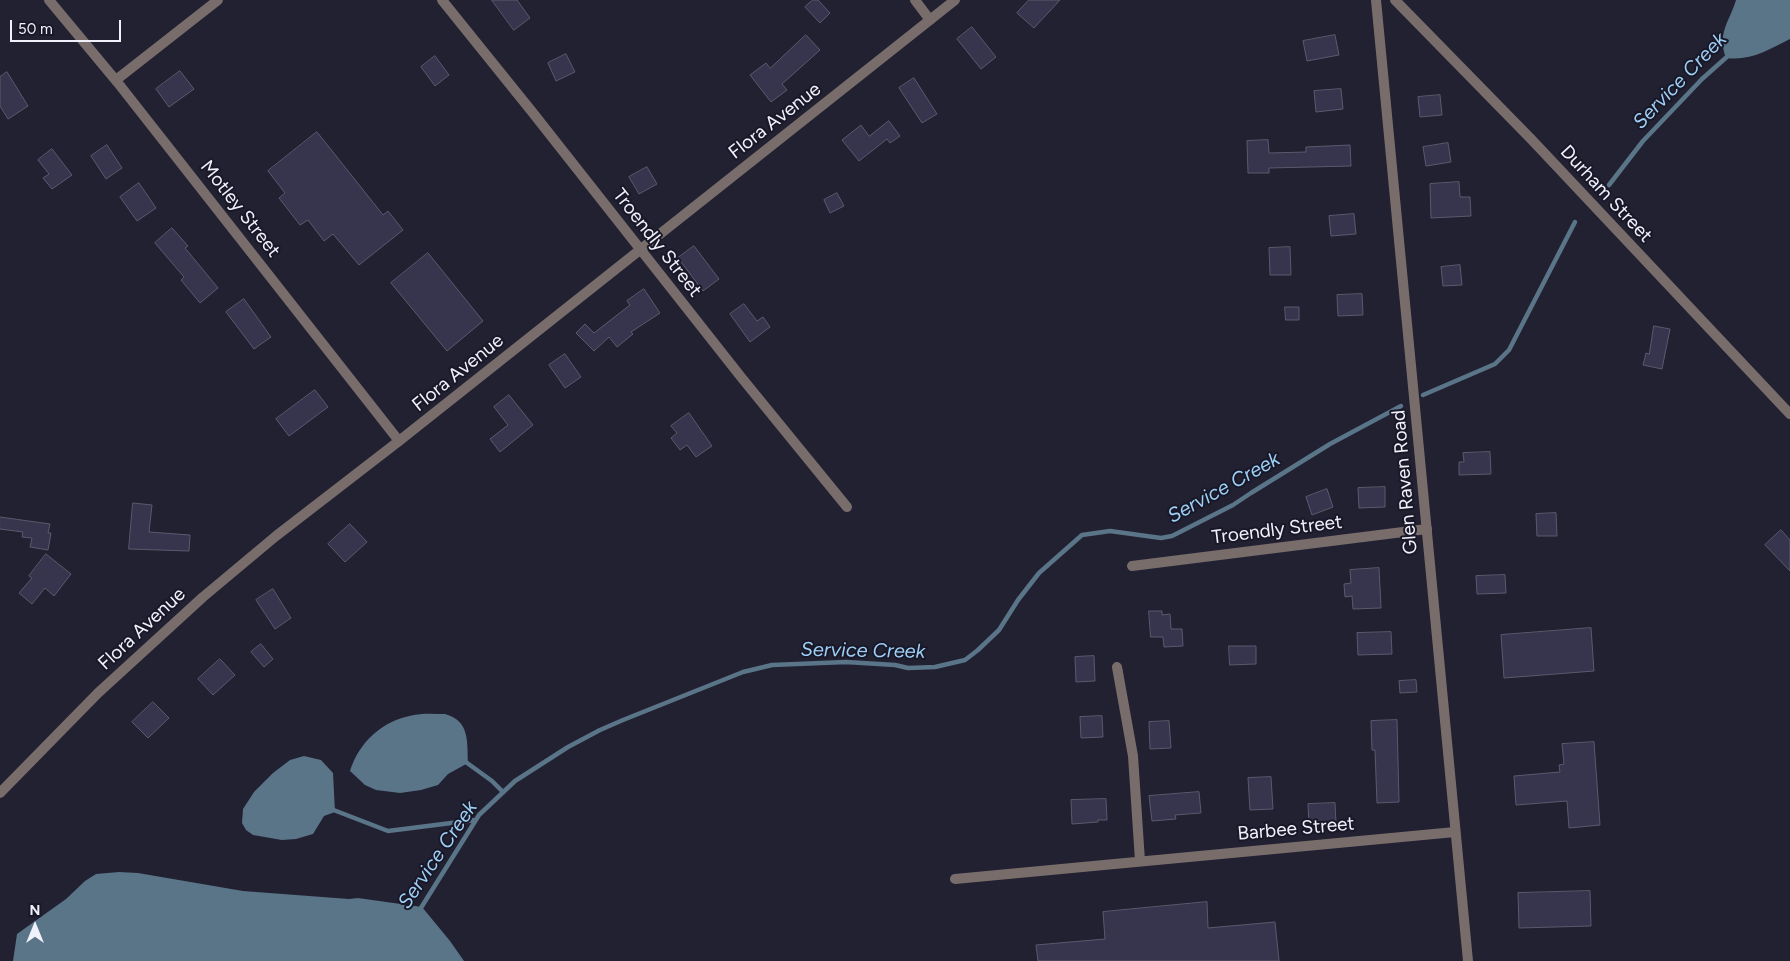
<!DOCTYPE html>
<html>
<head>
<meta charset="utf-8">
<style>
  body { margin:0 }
  #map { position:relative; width:1790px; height:961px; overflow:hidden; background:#222132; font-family:Figtree,sans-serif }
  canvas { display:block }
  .north { position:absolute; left:10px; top:901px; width:50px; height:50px; -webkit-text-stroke:4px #191828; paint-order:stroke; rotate:0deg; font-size:14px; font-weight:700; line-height:20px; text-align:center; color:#f1f1fc }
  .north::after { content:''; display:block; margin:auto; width:18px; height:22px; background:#f1f1fc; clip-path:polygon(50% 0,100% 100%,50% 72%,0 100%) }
  .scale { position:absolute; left:10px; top:20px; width:111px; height:22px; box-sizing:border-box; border:2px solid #f1f1fc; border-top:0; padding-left:6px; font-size:15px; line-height:18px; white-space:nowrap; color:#f1f1fc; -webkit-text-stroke:4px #191828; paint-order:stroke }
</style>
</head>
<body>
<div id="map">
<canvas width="1790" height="961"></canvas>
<div class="north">N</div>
<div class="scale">50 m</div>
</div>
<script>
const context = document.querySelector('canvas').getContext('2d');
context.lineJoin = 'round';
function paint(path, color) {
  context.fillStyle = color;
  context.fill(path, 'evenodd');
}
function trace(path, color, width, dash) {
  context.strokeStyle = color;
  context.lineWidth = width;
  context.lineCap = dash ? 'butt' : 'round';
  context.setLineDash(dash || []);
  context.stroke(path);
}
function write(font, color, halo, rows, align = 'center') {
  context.font = font + ' Figtree,sans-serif';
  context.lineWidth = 4;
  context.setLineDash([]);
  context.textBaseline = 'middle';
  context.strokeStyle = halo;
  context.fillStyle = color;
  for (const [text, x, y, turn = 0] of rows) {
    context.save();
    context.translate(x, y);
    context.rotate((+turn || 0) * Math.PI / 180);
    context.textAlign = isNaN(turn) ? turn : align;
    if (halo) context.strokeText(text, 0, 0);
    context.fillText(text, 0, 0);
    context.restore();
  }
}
paint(new Path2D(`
  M1736 0H1790V39C1767 50 1752 61 1726 58 1717 33 1729 23 1736 0Z
  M445 714C470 721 467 741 468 763L448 774 438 785 421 790 400 793 376 790 365 785 350 771C359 742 383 720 414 715 424 713 435 714 445 714Z
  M304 756 321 760 333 773 335 812 324 816 313 834 296 839 282 840 253 835 246 830 242 823 243 809 254 792 273 773 290 760Z
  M119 872 138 873 243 891 349 899 358 898 422 907 450 941 464 961H13L17 934 66 899 85 881 96 874Z`), '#5a7488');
trace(new Path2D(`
  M1609 185 1643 141 1702 79 1729 55
  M1423 395 1495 364 1509 350 1575 222
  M463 760 492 781 503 792
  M331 809 388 831 475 820
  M419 911 479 815 515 781 568 747 600 730 623 720 743 672 772 665 846 662 895 665 908 668 935 667 965 660 978 650 999 630 1018 600 1039 573 1082 535 1110 531 1161 538 1172 536 1233 505 1251 493 1330 444 1401 406`), '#5a7488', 4.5);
const building = new Path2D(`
  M492 0H517L530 18 514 30Z
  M813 0H818L830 13 820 23 805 7Z
  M1029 0H1060L1034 28 1017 13Z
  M972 27 996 57 981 69 957 39Z
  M806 35 820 50 782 84 787 90 771 102 750 75 766 63 770 68Z
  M1335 35 1339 55 1307 61 1303 41Z
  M566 54 575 72 556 81 548 63Z
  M435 56 449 75 435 86 421 67Z
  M180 71 194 89 169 107 156 89Z
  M7 72 28 106 8 119 0 106V77Z
  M914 78 937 114 922 123 899 88Z
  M1341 89 1343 109 1316 112 1314 91Z
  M1440 95 1442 115 1420 117 1418 97Z
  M889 121 900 136 890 143 887 139 859 161 842 140 861 125 869 136Z
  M317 132 383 215 388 211 403 230 359 265 333 234 324 241 308 220 300 225 279 198 285 193 268 171Z
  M1268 140 1269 153 1306 152V147L1350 145 1351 166 1269 168V173H1248L1247 141Z
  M1448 143 1451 162 1426 166 1423 147Z
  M107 145 122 168 106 179 91 156Z
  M52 149 72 175 52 189 43 178 49 174 38 160Z
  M647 167 657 184 639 194 629 177Z
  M1459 182 1460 197H1470L1471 216 1431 218 1430 184Z
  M139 183 156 208 137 221 120 197Z
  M837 193 844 206 830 213 824 200Z
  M1354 214 1356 234 1331 236 1329 216Z
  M172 228 188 246 185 248 218 288 200 303 181 280 184 277 155 243Z
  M694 246 719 279 703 291 678 258Z
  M1290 247 1291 275H1270L1269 248Z
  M428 253 483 321 447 351 391 283Z
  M1460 265 1462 285 1443 286 1441 267Z
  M644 289 660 313 631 332 633 334 617 347 609 337 594 351 576 333 585 324 594 333 630 305 627 301Z
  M1362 294 1363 315 1338 316 1337 295Z
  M244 299 271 337 254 349 226 312Z
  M744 304 757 321 763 317 770 327 750 342 730 314Z
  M1285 307H1299V320H1286Z
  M1654 326 1670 329 1662 369 1643 365 1646 353 1649 354Z
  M565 354 581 377 565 388 549 365Z
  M315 390 328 407 289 436 276 419Z
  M509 395 533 425 500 452 490 439 508 425 494 407Z
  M689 413 712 446 696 457 687 445 680 450 671 438 677 433 671 426Z
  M1490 452 1491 474 1459 475V462H1464L1463 453Z
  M1385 487V507L1359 508 1358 488Z
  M1327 489 1333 507 1312 515 1306 497Z
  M133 503 152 505 149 532 190 535 189 551 129 549Z
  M1556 513 1557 536H1537L1536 514Z
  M0 517 50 524 48 533H51L48 550 30 547 32 538 22 537 23 532 0 529Z
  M350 524 367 542 345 562 328 544Z
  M1781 530 1790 540V571L1765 545Z
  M46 554 71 574 54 596 45 588 32 604 19 593 32 578 29 576Z
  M1379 568 1381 608 1353 609 1352 596 1345 597 1344 584 1351 583 1350 570Z
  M1505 575 1506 593 1477 594 1476 576Z
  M273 589 291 618 275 629 256 600Z
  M1149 611H1162V615L1170 614 1171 629H1182L1183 646 1164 647 1163 637H1151Z
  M1591 628 1594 671 1504 678 1501 635Z
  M1391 632 1392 654 1358 655 1357 633Z
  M261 644 273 659 264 667 251 652Z
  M1229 646H1256V664L1230 665Z
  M1094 656 1095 681 1076 682 1075 657Z
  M220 659 235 675 213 695 198 679Z
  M1416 680 1417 692 1400 693 1399 681Z
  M153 702 169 718 148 738 132 722Z
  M1102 716 1103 737 1081 738 1080 717Z
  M1397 720 1399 802 1377 803 1375 750H1372L1371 721Z
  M1169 721 1171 748 1150 749 1149 722Z
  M1594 742 1600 825 1569 828 1567 801 1516 805 1514 776 1560 772 1559 765 1564 764 1562 744Z
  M1271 777 1273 809 1250 810 1248 778Z
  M1199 792 1201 813 1175 815 1176 819 1152 821 1149 796Z
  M1106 799 1107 820H1098V822L1072 824 1071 800Z
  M1335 803 1336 823 1309 824 1308 804Z
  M1590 891 1591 926 1519 928 1518 893Z
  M1207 902 1208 928 1275 922 1279 961H1038L1036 945 1105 939 1103 912Z`);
paint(building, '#37354e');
trace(building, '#5a5a6d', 1);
trace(new Path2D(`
  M49 0 118 83 399 441
  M442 0 533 113 741 377 847 507
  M915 0 930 20
  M116 80 218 0
  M1132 566 1427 529
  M1117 667 1133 756 1140 861
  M955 879 1455 832`), '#786d6b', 10);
trace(new Path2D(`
  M1376 0 1468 961
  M1395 0 1532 140 1790 414
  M0 793 98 693 203 597 276 536 399 441 955 0`), '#786d6b', 10);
write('19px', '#f1f1fc', '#191828', [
  ["Flora Avenue",775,121,-38],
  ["Durham Street",1606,194,47],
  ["Motley Street",240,209,52],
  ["Troendly Street",657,243,52],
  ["Flora Avenue",458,373,-39],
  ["Glen Raven Road",1405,482,-95],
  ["Troendly Street",1277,530,-7],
  ["Flora Avenue",142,629,-43],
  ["Barbee Street",1296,829,-5]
]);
write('italic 20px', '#9ed0f5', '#191828', [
  ["Service Creek",1680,81,-46],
  ["Service Creek",1224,488,-29],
  ["Service Creek",863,651,1],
  ["Service Creek",438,855,-56]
]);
</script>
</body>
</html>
